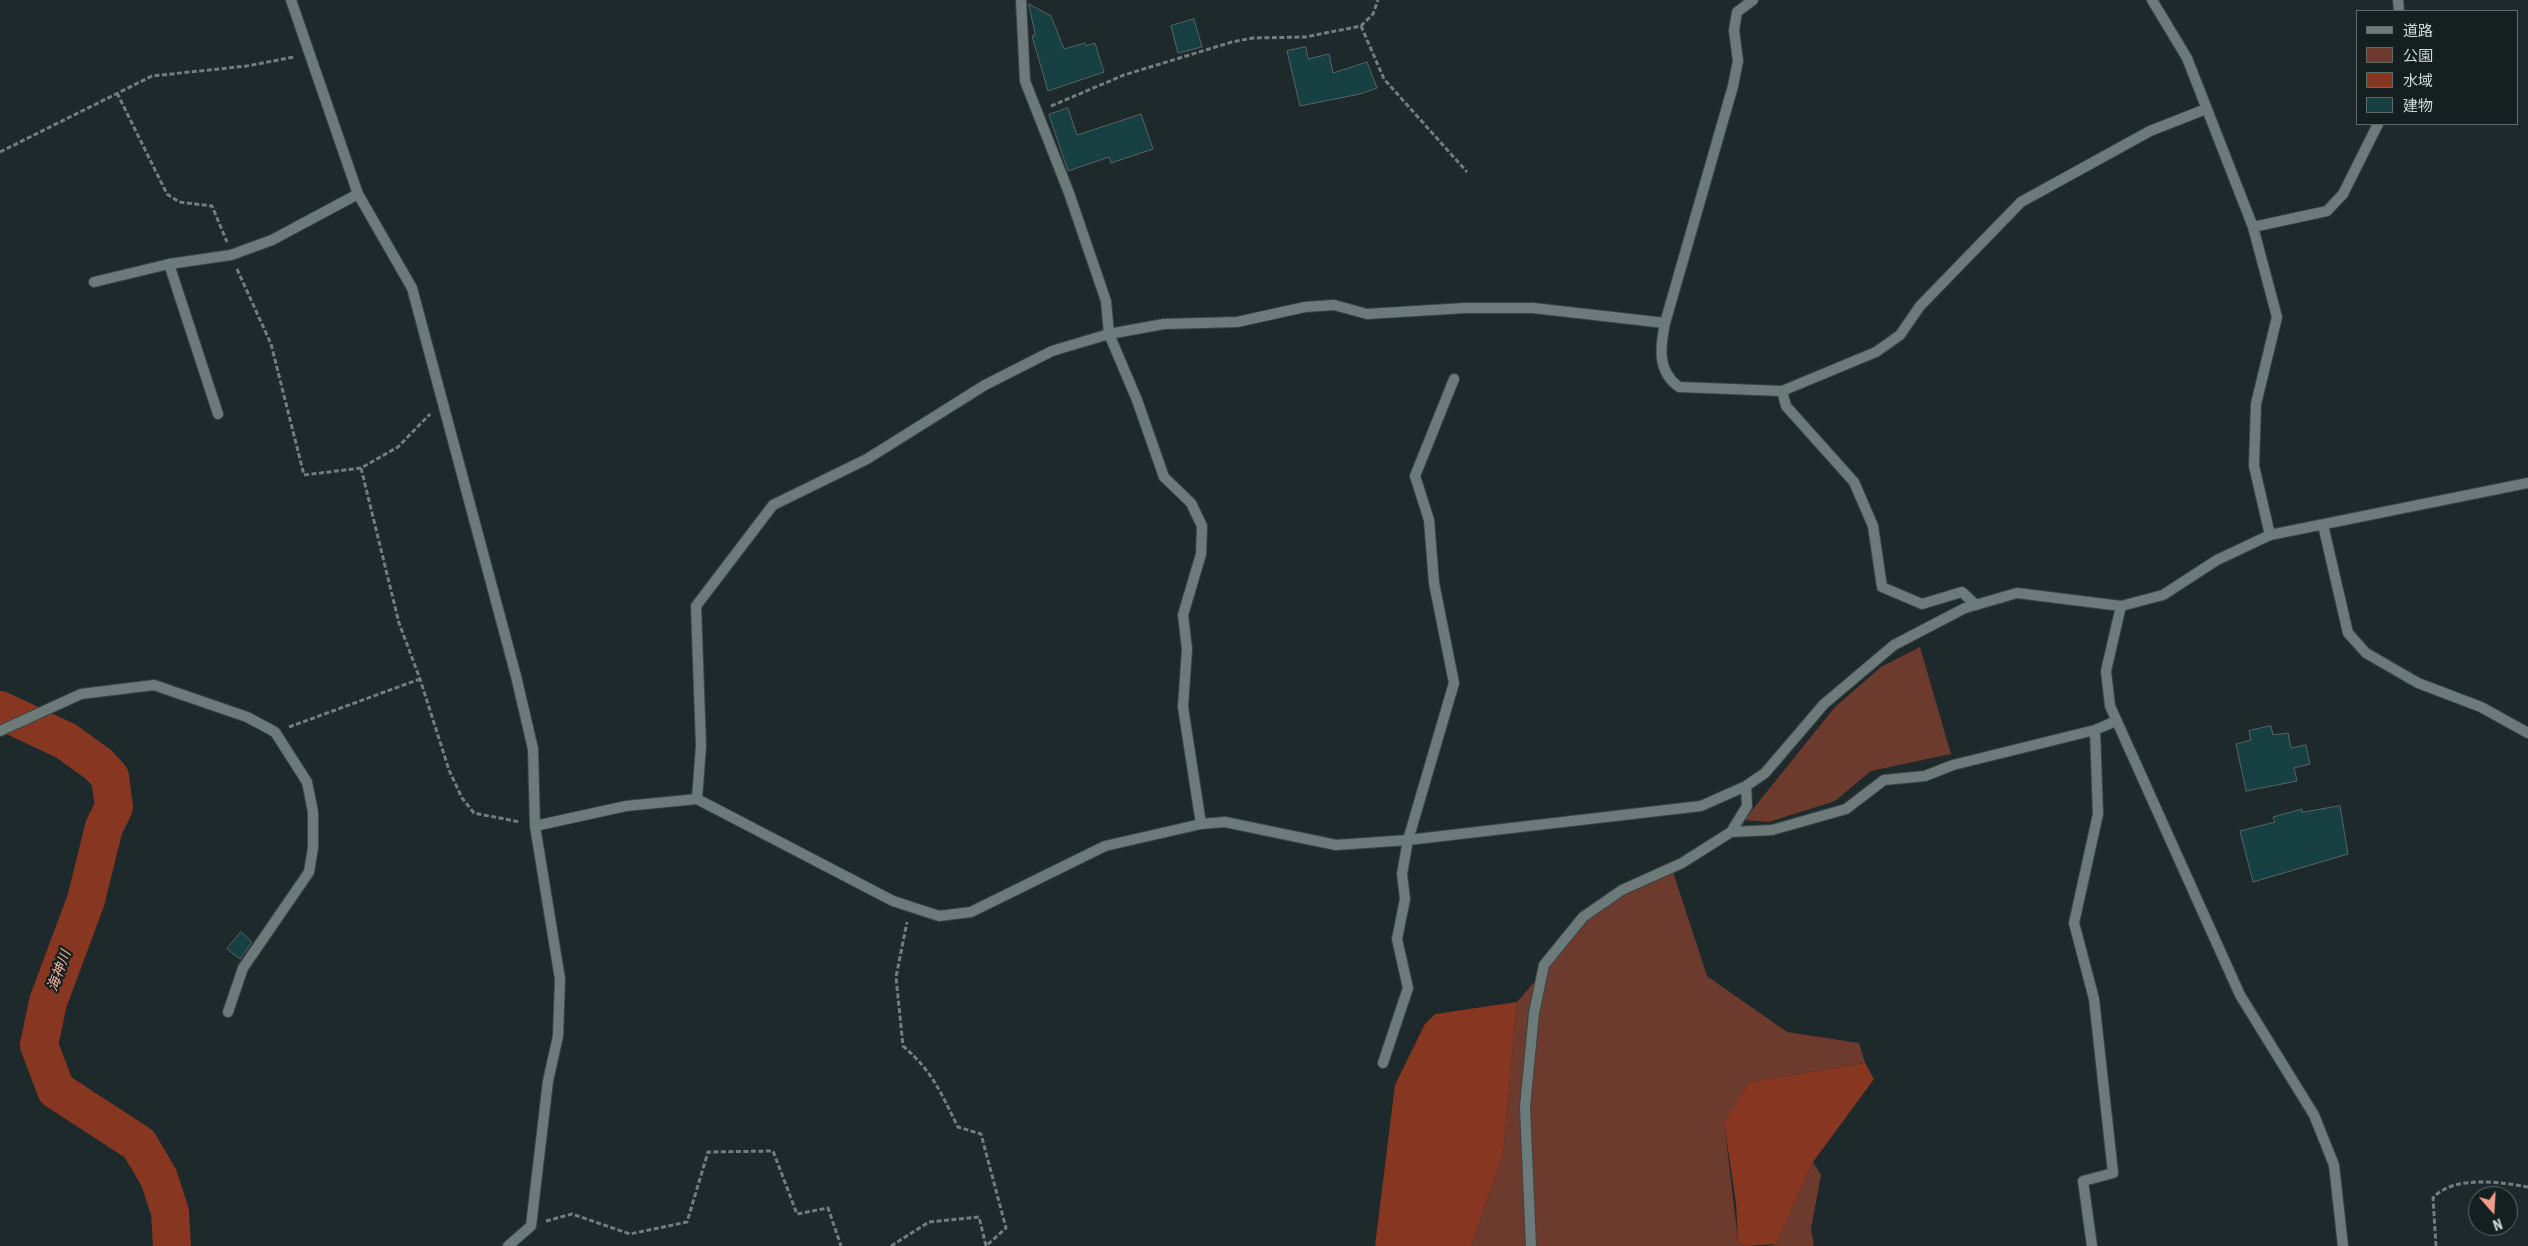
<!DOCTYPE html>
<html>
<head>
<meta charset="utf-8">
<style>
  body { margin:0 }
  #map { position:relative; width:2528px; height:1246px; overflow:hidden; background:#1d292a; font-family:"Roboto Condensed","Noto Sans JP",sans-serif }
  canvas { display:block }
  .legend { position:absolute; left:2356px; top:10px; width:162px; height:115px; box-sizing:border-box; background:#142020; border:1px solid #5f6a6a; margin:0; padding:6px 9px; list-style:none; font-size:15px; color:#d0d8d8 }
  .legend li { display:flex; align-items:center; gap:10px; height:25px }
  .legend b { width:25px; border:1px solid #5f6a6a }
  .north { position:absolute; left:2468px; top:1186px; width:50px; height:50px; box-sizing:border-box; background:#142020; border:1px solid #5f6a6a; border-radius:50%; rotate:161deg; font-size:14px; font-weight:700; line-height:20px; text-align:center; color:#d0d8d8 }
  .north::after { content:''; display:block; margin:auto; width:18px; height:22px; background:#f49e87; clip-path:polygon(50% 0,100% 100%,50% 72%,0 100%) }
</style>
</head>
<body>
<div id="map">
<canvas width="2528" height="1246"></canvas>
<ul class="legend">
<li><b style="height:6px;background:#6c7a7a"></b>道路</li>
<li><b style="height:14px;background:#6c3b2d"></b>公園</li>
<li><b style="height:14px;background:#873721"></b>水域</li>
<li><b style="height:14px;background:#164041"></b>建物</li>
</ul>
<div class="north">N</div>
</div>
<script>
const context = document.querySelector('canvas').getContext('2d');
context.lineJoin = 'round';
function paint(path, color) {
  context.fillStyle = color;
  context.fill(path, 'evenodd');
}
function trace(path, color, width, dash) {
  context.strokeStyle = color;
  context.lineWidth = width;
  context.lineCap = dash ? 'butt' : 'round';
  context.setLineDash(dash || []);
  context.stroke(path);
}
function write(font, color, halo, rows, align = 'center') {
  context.font = font + ' "Roboto Condensed","Noto Sans JP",sans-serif';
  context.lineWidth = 4.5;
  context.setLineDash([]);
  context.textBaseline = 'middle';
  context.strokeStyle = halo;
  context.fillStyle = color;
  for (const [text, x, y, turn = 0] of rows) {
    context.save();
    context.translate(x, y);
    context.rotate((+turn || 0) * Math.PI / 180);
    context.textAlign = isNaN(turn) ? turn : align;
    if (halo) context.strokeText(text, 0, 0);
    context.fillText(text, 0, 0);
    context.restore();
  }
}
paint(new Path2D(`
  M1920 647 1951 754 1871 771 1835 801 1769 822 1744 820 1835 707 1881 667Z
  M1673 872 1707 976 1787 1032 1859 1043 1865 1063 1749 1082 1724 1121 1738 1241 1746 1246H1471L1503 1155 1517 1002 1603 903Z
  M1813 1162 1821 1175 1811 1229 1814 1246H1767L1776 1244Z`), '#6c3b2d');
paint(new Path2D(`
  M1517 1002 1503 1155 1471 1246H1375L1395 1085 1425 1024 1435 1014Z
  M1865 1063 1874 1079 1813 1162 1776 1244 1746 1246 1738 1241 1736 1204 1724 1121 1749 1082Z`), '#873721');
trace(new Path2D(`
  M0 710 66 741 98 764 110 777 114 807 104 827 86 900 48 1002 39 1045 56 1090 139 1144 159 1178 170 1212 172 1246`), '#873721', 38);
const building = new Path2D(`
  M1029 4 1051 16 1064 49 1085 43 1086 46 1095 43 1104 72 1048 91 1032 36 1035 35Z
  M1194 19 1202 47 1178 53 1171 26Z
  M1306 47 1308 59 1329 54 1333 73 1367 62 1377 88 1360 94 1300 106 1287 51Z
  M1068 108 1077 135 1141 114 1153 149 1111 163 1109 157 1068 171 1049 115Z
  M2271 726 2273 735 2288 733 2291 748 2306 745 2310 764 2294 768 2297 781 2246 791 2236 744 2251 740 2249 731Z
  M2340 806 2348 854 2253 882 2240 831 2275 822 2273 817 2302 809V812Z
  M241 932 252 942 240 959 227 949Z`);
paint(building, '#164041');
trace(building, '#576465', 1);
const minor = new Path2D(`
  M291 0 358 194 412 288 516 676 533 749 535 826 560 979 558 1036 548 1081 531 1226 508 1246
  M1021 0 1025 81 1069 193 1106 301 1109 334 1137 400 1164 477 1191 503 1202 526 1201 554 1183 615 1187 649 1183 707 1201 824
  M1753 0 1737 12 1734 30 1738 61 1733 86 1665 323C1660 348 1657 371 1679 387L1782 391 1876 352 1900 335 1920 306 2021 202 2150 131 2206 109
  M2152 0 2187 58 2253 227 2277 317 2256 404 2254 466 2270 535
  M2398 0 2399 11
  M2253 227 2327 211 2343 194 2378 124
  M169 264 218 414
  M94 282 169 264 231 255 272 240 358 194
  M1782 391 1786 406 1854 482 1873 526 1882 587 1922 604 1962 592 1976 605
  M2323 525 2348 633 2366 653 2418 683 2481 707 2528 733
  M2121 606 2106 671 2110 706 2240 995 2314 1115 2334 1165 2343 1246
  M0 731 81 694 154 685 247 717 275 732 307 782 313 812V848L309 872 243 968 228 1012
  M697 799 701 746 696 606 773 505 867 459 985 385 1052 351 1109 334 1164 324 1237 322 1305 307 1334 305 1367 314 1465 308H1533L1665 323
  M535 826 626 806 697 799 893 901 939 916 971 912 1105 846 1201 824 1225 822 1336 845 1408 840 1701 806 1746 786 1765 773 1824 704 1894 645 1965 608 2017 593 2121 606 2163 595 2217 560 2270 535 2528 483
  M1731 832 1772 830 1846 809 1884 780 1925 776 1953 765 2095 730 2116 721
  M1383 1063 1408 988 1397 939 1405 899 1402 874 1408 840 1454 683 1434 583 1429 520 1415 476 1454 379
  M1531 1246 1525 1107 1534 1013 1544 965 1583 917 1622 890 1682 863 1731 832 1747 806 1746 786
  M2092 1246 2083 1181 2113 1173 2094 999 2074 923 2098 814 2095 730`);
trace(minor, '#3b4545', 12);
trace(new Path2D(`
  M1361 26 1384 79 1467 172
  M117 93 167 194 179 202 212 206 227 242
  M1051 106 1124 75 1232 42 1253 38 1305 37 1361 26 1373 14 1378 0
  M0 152 152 76 247 66 294 57
  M237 269 271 344 304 475 361 468 398 447 430 414
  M361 468 399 623 420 679 449 770 462 798 474 813 520 822
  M289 727 420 679
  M546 1221 572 1214 630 1234 687 1222 708 1152 773 1151 797 1214 828 1208 841 1246
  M891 1246 929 1222 979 1217 986 1246 1006 1228 981 1134 958 1127C940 1092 934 1073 903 1046L896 977 907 922
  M2436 1246 2433 1198C2453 1175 2501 1182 2528 1187`), '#737d7e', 3, [5, 2.5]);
trace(minor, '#6c7a7a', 10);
write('italic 14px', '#fdb7a3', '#142020', [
  ["海神川",60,971,-70]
]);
</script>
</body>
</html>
